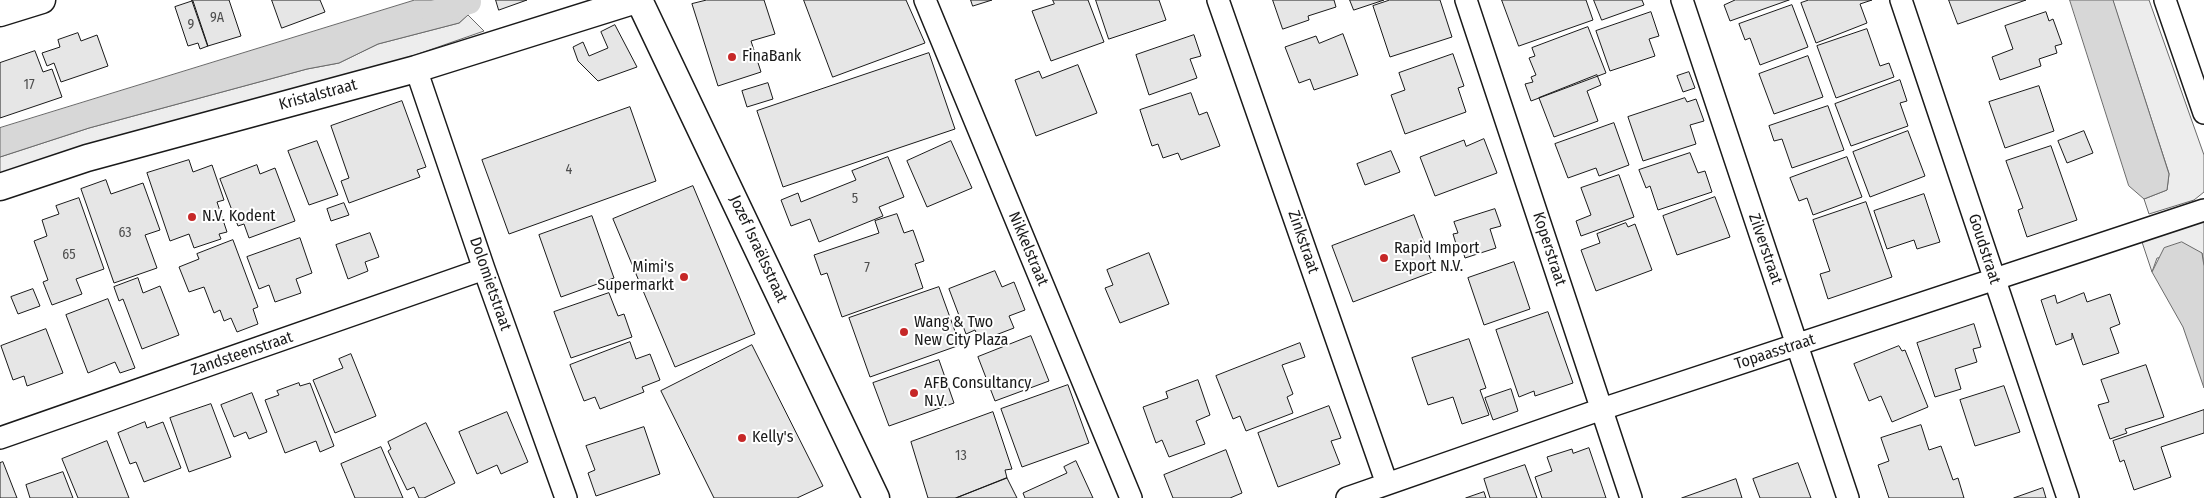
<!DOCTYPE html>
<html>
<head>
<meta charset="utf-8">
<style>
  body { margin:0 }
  canvas { display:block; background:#fff }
</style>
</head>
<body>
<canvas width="2204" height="498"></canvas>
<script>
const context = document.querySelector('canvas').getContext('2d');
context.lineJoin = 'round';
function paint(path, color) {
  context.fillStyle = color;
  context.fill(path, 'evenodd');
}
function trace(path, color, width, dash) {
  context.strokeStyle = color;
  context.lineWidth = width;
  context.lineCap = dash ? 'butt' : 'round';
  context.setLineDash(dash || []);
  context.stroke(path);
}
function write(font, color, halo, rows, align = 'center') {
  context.font = font + ' "Fira Sans Condensed",sans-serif';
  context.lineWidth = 4;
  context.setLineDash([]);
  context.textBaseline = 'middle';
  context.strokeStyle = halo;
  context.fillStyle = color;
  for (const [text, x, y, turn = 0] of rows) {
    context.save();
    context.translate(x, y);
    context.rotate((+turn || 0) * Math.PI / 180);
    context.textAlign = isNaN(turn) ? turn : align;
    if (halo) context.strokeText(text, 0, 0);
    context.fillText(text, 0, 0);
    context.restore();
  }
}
const built = new Path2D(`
  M2113 0H2149L2204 155V192L2194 200 2149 214 2144 199 2167 190 2169 174Z
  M468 15 484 31 312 91 0 176V157L89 128 307 69 339 63 378 44 459 23Z
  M2204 222V266L2202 253 2157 258 2152 272 2142 242Z`);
paint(built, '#ededed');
trace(built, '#6a6a6a', 1);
const water = new Path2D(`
  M415 0H463L468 15 459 23 378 44 339 63 307 69 89 128 0 157V128Z
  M2070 0H2113L2169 174 2167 190 2144 199 2129 186Z
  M2182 242 2202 253 2204 266V388L2183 327 2152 272 2164 248Z`);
paint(water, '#d7d7d7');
trace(water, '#6a6a6a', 1);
trace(new Path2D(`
  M433 13 469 2`), '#d7d7d7', 24);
const building = new Path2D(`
  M192 0H229L241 36 208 46Z
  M272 0H320L325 12 282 28Z
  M496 0H527L499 10Z
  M707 0H764L775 34 751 41 761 72 718 86 692 4Z
  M804 0H906L925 43 833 77Z
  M971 0H992L973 6Z
  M1053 0H1088L1104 42 1051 61 1032 11 1054 4Z
  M1096 0H1159L1166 20 1109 39Z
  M1273 0H1334L1336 7 1308 16 1309 20 1283 29Z
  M1350 0H1384L1354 10Z
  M1390 0H1440L1452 37 1390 57 1373 6Z
  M1502 0H1586L1593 20 1519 46Z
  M1594 0H1642L1644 5 1602 20Z
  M1789 0 1730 21 1724 5 1735 0Z
  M1809 0H1872L1860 4 1867 23 1816 43 1801 3Z
  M1949 0H2026L1958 24Z
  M193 1 208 46 200 49 198 43 188 46 175 7Z
  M1792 5 1808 47 1760 65 1750 38 1745 40 1739 24Z
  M1651 12 1659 36 1649 39 1655 56 1610 71 1596 31Z
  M2046 12 2049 21 2053 19 2062 44 2055 46 2057 53 2039 59 2041 66 2000 80 1992 57 2013 49 2005 26Z
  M615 25 637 67 598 81 578 61 573 47 583 42 589 56 608 48 601 32Z
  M1588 27 1606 73 1531 101 1525 84 1533 82 1531 77 1536 75 1529 58 1535 56 1532 48Z
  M1867 29 1880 66 1889 63 1894 77 1836 98 1817 46Z
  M78 33 81 41 97 35 108 66 61 82 54 63 47 66 42 53 60 47 58 40Z
  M1343 34 1358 75 1314 90 1310 79 1299 83 1285 47 1316 36 1319 43Z
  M1194 35 1201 56 1190 59 1197 78 1149 95 1136 55Z
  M35 51 43 72 52 69 62 97 0 118V63Z
  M929 53 955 129 783 187 757 111Z
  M1453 54 1464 86 1458 88 1466 112 1405 134 1391 95 1405 90 1399 73Z
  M1808 56 1823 97 1774 114 1759 74Z
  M1078 65 1097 113 1036 136 1015 80 1039 71 1042 78Z
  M1689 72 1695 88 1683 92 1677 76Z
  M1597 75 1601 85 1587 91 1598 121 1554 137 1539 98Z
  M1900 80 1907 101 1900 103 1908 126 1851 146 1835 104Z
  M768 83 773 99 747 107 742 91Z
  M2039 86 2054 131 2005 148 1989 102Z
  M1191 93 1199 115 1207 112 1220 146 1181 160 1178 153 1163 158 1158 144 1152 146 1140 110Z
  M1685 98 1687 102 1696 99 1704 121 1690 125 1696 144 1643 161 1628 117Z
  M402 101 426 167 417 170 420 177 349 203 341 181 349 178 331 126Z
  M1828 106 1844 150 1792 168 1782 139 1774 141 1769 126Z
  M630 107 656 181 509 234 482 160Z
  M1614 123 1629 165 1599 176 1596 168 1568 178 1555 144Z
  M1908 131 1925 176 1870 197 1853 152Z
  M2084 131 2093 153 2067 163 2058 141Z
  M1484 139 1497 173 1435 196 1420 157 1464 140 1466 146Z
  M317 141 338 195 309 205 288 151Z
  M951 141 972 188 927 207 907 161Z
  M2051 146 2077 220 2027 237 2018 210 2023 208 2006 161Z
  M1391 151 1400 172 1365 185 1357 164Z
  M1690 153 1698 173 1705 171 1712 192 1658 210 1650 186 1646 188 1639 170Z
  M888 157 904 197 879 207 883 216 819 242 810 219 791 226 781 200 798 193 801 202 856 180 852 171Z
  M1847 157 1862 197 1813 215 1807 198 1799 201 1790 178Z
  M189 160 193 172 212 165 224 200 217 202 227 232 219 234 221 239 194 248 189 234 170 241 147 173Z
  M257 165 260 174 275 168 295 221 249 238 244 224 238 226 220 179Z
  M1619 175 1634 217 1581 236 1576 221 1591 215 1581 188Z
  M106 180 111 194 143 183 160 230 145 235 157 268 114 283 81 189Z
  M693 186 755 334 675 367 613 219Z
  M1924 194 1940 242 1917 249 1914 240 1887 249 1874 211Z
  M1715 197 1730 237 1677 255 1663 216Z
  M79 198 104 269 76 279 82 294 52 305 43 282 48 280 34 241 47 236 42 220 59 214 56 206Z
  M1866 202 1892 277 1828 299 1820 274 1830 271 1813 220Z
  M344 203 349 215 331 221 327 209Z
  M1495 209 1501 226 1490 229 1496 248 1465 258 1461 245 1457 247 1453 234 1458 233 1454 222Z
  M897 214 904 233 913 230 924 261 915 264 923 288 842 317 827 273 821 275 814 255 879 233 875 221Z
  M1414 215 1435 271 1353 302 1332 246Z
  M592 216 614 278 561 297 539 235Z
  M1626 223 1628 227 1635 224 1652 270 1596 291 1581 250 1600 243 1597 234Z
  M370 233 379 257 365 262 368 271 348 279 336 245Z
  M300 238 312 273 296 279 301 293 275 302 269 285 259 289 247 257Z
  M233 240 258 307 253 309 258 324 237 332 231 318 224 321 220 310 214 313 204 287 189 292 179 267 199 259 197 254Z
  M1149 253 1169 304 1120 323 1105 288 1113 285 1107 270Z
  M1514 262 1530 309 1484 325 1468 278Z
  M995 271 1002 287 1014 282 1025 310 1009 316 1014 328 980 341 975 330 966 334 949 289Z
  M138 278 143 293 160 286 179 335 142 349 123 299 119 301 114 287Z
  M939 287 960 345 870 377 849 318Z
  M33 289 40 306 18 314 11 297Z
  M609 293 618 316 624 314 632 337 571 358 554 312Z
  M2084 293 2087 302 2110 294 2120 324 2110 328 2119 353 2083 365 2072 333V339L2056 345 2041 300 2055 295 2057 303Z
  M108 299 135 368 120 373 115 362 88 373 66 315Z
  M1548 312 1573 383 1535 396 1534 391 1519 397 1496 330Z
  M1974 324 1981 347 1973 349 1977 362 1955 369 1961 389 1935 397 1917 343Z
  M46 329 63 373 27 386 24 376 13 380 1 346Z
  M1031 336 1049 381 995 401 978 357Z
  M1469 339 1486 388 1480 390 1489 415 1462 424 1453 397 1428 405 1412 358Z
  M630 342 636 359 650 354 660 380 642 387 644 392 600 409 595 397 584 401 570 365Z
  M1300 343 1305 357 1282 365 1293 394 1287 397 1293 413 1246 431 1240 416 1233 419 1216 376Z
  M752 345 823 486 797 498H714L661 391Z
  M1899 346 1902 351 1905 350 1928 407 1892 422 1881 396 1869 401 1854 364Z
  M351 354 376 416 335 433 313 380 343 368 339 359Z
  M939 360 954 403 889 426 873 383Z
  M2146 365 2164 417 2125 429 2127 433 2110 439 2098 405 2109 402 2101 380Z
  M1198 380 1210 415 1196 421 1205 444 1169 457 1162 440 1156 443 1143 407 1168 398 1166 392Z
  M299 383 300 386 310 383 334 446 320 452 316 441 285 453 265 400 279 395 277 391Z
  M1068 385 1089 443 1022 467 1001 409Z
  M2004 386 2020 432 1975 446 1960 400Z
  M1511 389 1518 411 1493 420 1485 398Z
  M252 393 267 432 249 439 246 432 234 437 221 405Z
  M211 404 231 457 189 472 170 418Z
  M1329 406 1341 438 1331 441 1340 464 1278 487 1258 433Z
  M2204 410V433L2161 447 2171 477 2134 490 2124 460 2120 462 2113 441Z
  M507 412 528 462 501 474 497 465 477 474 459 432Z
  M993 412 1012 469 1005 470 1007 478 956 498H928L911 442Z
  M145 422 147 428 163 422 181 468 144 482 136 462 130 464 118 433Z
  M426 423 455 483 424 498H419L414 487 407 490 388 451 391 449 388 442Z
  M1921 425 1929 450 1941 446 1953 480 1958 478 1964 498H1889L1878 465 1889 461 1881 438Z
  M644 427 660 474 596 496 588 473 595 470 586 446Z
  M107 441 129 498H78L62 459Z
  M381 447 403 498H355L341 464Z
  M1589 448 1606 498H1542L1535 477 1552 471 1547 457 1572 449 1573 453Z
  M1226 450 1242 493 1230 498H1173L1164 475Z
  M1076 461 1093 498H1025L1023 493 1067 473 1064 467Z
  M3 462 17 498H0V463Z
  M1798 463 1811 498H1760L1753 479Z
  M1525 465 1537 498H1490L1484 479Z
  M63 472 73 498H30L26 485Z
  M1007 478 1017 498H956Z
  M1736 479 1742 498H1682Z
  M2043 488 2046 498H2014Z
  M1484 492 1486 498H1466Z`);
paint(building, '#e6e6e6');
trace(building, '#1a1a1a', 1);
const minor = new Path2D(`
  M925 0 1131 498
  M1218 0 1387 484
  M1466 0 1631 498
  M1682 0 1848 498
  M1901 0 2068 498
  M2165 0 2204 113
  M416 69 484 269 566 498
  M0 438 484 269
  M1347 498 1602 409 2204 210`);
const tertiary = new Path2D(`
  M639 0 876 498
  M0 13 42 0
  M0 187 87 158 416 69 636 0`);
trace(minor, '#1a1a1a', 24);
trace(tertiary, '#1a1a1a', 29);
trace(minor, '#fff', 21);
trace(tertiary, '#fff', 26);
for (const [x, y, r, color] of [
  [732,57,5,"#c62828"],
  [192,217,5,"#c62828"],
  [1384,258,5,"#c62828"],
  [684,277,5,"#c62828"],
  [904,332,5,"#c62828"],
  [914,393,5,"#c62828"],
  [742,438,5,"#c62828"]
]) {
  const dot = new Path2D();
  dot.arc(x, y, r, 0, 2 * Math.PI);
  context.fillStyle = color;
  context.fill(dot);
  trace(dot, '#fff', 2);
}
write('14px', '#4d4d4d', null, [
  ["9A",217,18],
  ["9",191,25],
  ["17",29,85],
  ["4",569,170],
  ["5",855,199],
  ["63",125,233],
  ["65",69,255],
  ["7",867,268],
  ["13",961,456]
]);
write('16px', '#1a1a1a', '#fff', [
  ["FinaBank",742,57],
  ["N.V. Kodent",202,217],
  ["Rapid Import",1394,249],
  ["Export N.V.",1394,267],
  ["Mimi's",674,268,"right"],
  ["Supermarkt",674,286,"right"],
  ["Wang & Two",914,323],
  ["New City Plaza",914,341],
  ["AFB Consultancy",924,384],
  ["N.V.",924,402],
  ["Kelly's",752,438]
], 'left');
write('16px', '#1a1a1a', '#fff', [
  ["Kristalstraat",318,95,-15],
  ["Zinkstraat",1303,242,71],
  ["Jozef Israëlsstraat",758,249,65],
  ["Nikkelstraat",1028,249,67],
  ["Koperstraat",1549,249,72],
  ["Zilverstraat",1765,249,71],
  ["Goudstraat",1984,249,72],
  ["Dolomietstraat",490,284,71],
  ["Topaasstraat",1775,352,-18],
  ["Zandsteenstraat",242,354,-19]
]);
</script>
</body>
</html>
